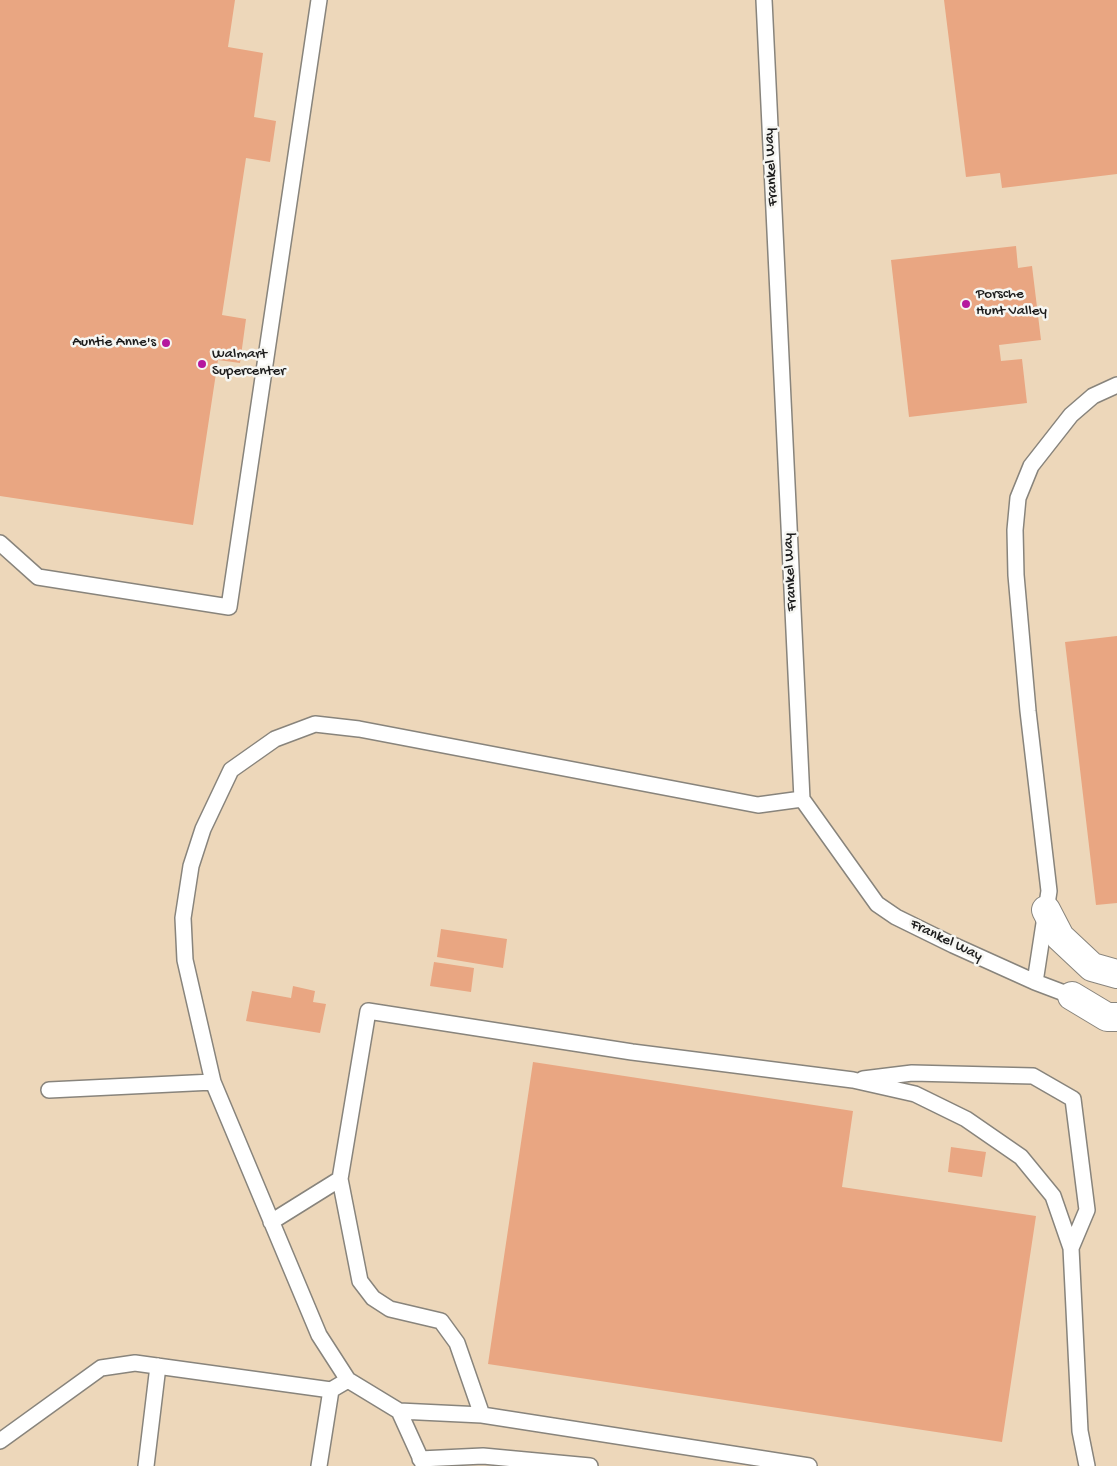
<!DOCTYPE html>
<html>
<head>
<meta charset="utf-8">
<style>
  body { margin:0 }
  canvas { display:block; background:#f4ebdb }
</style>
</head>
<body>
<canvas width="1117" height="1466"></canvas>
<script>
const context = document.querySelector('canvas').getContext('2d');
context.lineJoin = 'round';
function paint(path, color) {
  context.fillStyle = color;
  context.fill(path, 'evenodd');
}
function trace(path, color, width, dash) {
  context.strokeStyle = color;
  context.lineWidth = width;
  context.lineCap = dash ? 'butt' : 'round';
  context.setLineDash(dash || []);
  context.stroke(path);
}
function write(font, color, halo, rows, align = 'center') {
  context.font = font + ' "Gochi Hand",sans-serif';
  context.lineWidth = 5;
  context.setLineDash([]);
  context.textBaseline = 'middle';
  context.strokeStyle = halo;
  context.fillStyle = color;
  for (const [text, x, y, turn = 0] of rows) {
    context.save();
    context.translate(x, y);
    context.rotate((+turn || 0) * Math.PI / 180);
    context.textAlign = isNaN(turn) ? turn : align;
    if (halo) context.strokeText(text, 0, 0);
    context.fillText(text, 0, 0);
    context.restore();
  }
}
paint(new Path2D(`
  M0 0H1117V1466H0Z`), '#edd7ba');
paint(new Path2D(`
  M0 0H235L228 47 263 53 254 117 276 121 270 162 246 158 222 315 246 319 240 363 218 360 193 525 0 496Z
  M944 0H1117V174L1002 188 1000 173 966 177Z
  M1016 246 1018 268 1032 266 1041 340 999 345 1001 361 1022 359 1027 403 909 417 891 260Z
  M1117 636V903L1096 905 1065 642Z
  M441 929 507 939 503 968 437 957Z
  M434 962 474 968 471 992 430 986Z
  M293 986 315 991 313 1002 326 1004 320 1033 246 1021 252 991 291 998Z
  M533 1062 853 1111 842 1187 1036 1216 1002 1442 488 1364Z
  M951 1147 986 1152 982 1177 948 1172Z`), '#e9a682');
const service = new Path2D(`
  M764 0 802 799 877 904 896 917 953 945 1035 982 1072 996
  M0 543 38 577 229 607 319 0
  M1035 982 1049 891 1028 711 1016 575 1015 530 1018 498 1031 466 1071 415 1093 396 1117 385
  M863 1079 912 1073 1033 1076 1073 1099 1087 1210 1071 1248
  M213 1082 185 960 183 918 191 866 203 829 231 770 275 739 315 724 359 729 758 805 802 799
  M49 1090 213 1082 319 1335 348 1380 399 1411 482 1415 809 1466
  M340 1179 360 1281 373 1298 390 1309 441 1321 457 1343 482 1415
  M271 1222 340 1179 368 1011 632 1052 853 1080 915 1094 966 1119 1021 1157 1053 1196 1071 1248 1080 1431 1087 1466
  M399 1411 424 1466
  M0 1441 101 1368 135 1363 331 1390 348 1380
  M420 1459 483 1456 590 1466
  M146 1466 158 1366
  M319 1466 331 1390`);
const minor = new Path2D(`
  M1046 910 1060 937 1092 967 1117 974
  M1072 996 1107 1017H1117`);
trace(service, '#88847c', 18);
trace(minor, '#88847c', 30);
trace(service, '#fff', 15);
trace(minor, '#fff', 28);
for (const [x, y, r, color] of [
  [966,304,5,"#b5179e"],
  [166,343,5,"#b5179e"],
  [202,364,5,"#b5179e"]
]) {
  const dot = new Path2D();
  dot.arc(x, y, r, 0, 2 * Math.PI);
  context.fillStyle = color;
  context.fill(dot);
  trace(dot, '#f6f6f2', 2);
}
write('15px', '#1c1c1c', '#f6f6f2', [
  ["Frankel Way",772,167,-93],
  ["Frankel Way",791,572,-93],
  ["Frankel Way",946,941,26]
]);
write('15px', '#1c1c1c', '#f6f6f2', [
  ["Porsche",976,295],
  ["Hunt Valley",976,312],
  ["Auntie Anne's",156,343,"right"],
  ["Walmart",212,355],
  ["Supercenter",212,372]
], 'left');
</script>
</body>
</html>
